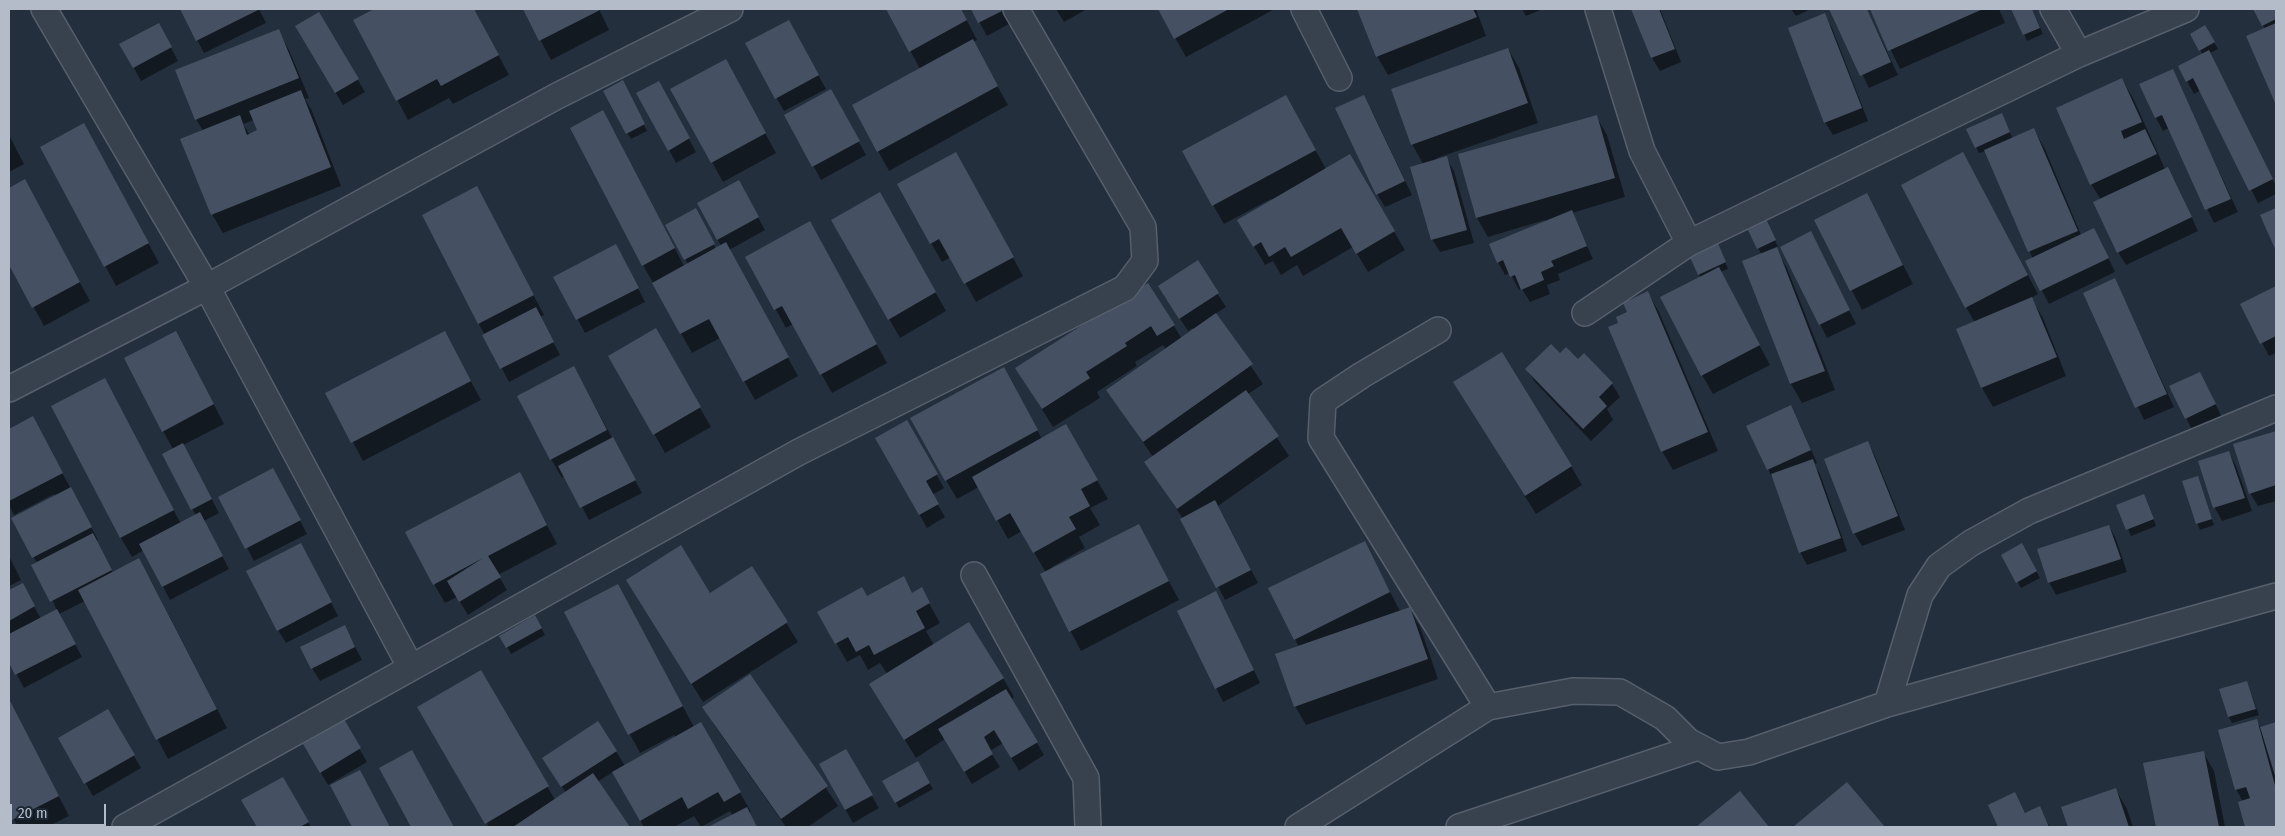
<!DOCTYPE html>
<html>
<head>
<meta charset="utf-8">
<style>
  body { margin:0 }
  #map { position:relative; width:2285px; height:836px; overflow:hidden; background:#242f3e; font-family:"Fira Sans Condensed",sans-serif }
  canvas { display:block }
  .frame { position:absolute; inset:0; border:10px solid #b4bcc9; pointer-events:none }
  .scale { position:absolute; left:10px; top:804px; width:96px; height:22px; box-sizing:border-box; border:2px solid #b4bcc9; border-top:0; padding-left:6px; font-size:15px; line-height:18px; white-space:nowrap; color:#b4bcc9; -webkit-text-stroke:4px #1d2633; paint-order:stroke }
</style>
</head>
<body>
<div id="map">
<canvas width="2285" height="836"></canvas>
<div class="frame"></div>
<div class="scale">20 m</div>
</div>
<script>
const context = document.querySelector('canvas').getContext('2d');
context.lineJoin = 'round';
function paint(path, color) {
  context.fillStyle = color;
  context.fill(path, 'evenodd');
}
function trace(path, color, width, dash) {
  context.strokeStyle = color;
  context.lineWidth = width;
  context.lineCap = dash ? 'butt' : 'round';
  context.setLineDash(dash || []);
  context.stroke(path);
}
paint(new Path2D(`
  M181 9H259L266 23 204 53Z
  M376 9H474L509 75 453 104 449 98 408 120 355 20Z
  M524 9H599L609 30 551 60Z
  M888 9H961L977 40 973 42 1008 105 889 171 853 105 920 69Z
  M972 9H1001L1009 24 987 36Z
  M1056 9H1087L1064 22Z
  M1159 9H1272L1273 10 1186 57Z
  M1358 9H1476L1486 36 1388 75 1377 56Z
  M1522 9H1543L1526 16Z
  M1633 9H1660L1681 62 1660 71 1652 58Z
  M1791 9H1811L1796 16Z
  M1830 9H1867L1898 75 1869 88Z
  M1871 9H1999L2005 23 1900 69Z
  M2013 9H2032L2043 34 2027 41Z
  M2255 9H2276V102L2247 37 2265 29Z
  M319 13 365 92 343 105 297 26Z
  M1824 15 1832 28 1868 121 1833 135 1825 122Z
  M788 21 826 89 784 111 746 44Z
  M2205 27 2218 49 2210 53 2276 186V194L2258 203 2201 90 2194 94 2187 81 2203 55 2191 34Z
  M278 31 289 50 309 98 305 99 312 111 341 186 223 233 212 214 203 131 196 119ZM254 120 258 131 250 135 243 124Z
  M166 38 178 61 141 81 121 44Z
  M1508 49 1519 68 1538 123 1437 158 1438 160 1446 158 1454 171 1474 243 1440 252 1432 239 1423 164 1412 144Z
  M2172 71 2238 212 2214 223 2169 128 2163 131 2156 118Z
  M736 80 776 153 723 182 672 89Z
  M2122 80 2133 98 2165 169 2167 168 2175 181 2198 231 2126 265 2118 252 2101 200 2091 184Z
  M626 88 647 131 631 139 627 133Z
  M666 96 696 152 676 163 669 150Z
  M838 104 866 155 821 180 786 115Z
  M1371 109 1412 195 1385 207 1377 194Z
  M1296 115 1326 169 1349 156 1405 250 1368 272 1353 247 1303 276 1297 265 1281 275 1273 261 1265 265 1239 221 1272 201 1271 199 1224 224 1213 205Z
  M1596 116 1607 135 1625 197 1572 213 1593 259 1558 274 1560 280 1547 285 1550 294 1530 302 1522 289 1519 290 1510 273 1505 275 1498 262 1545 222V220L1488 237 1477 218Z
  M2005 121 2013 139 2034 130 2045 149 2081 235 2101 242 2115 272 2049 304 2027 262 2033 259 1986 151 1979 153 1976 147Z
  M572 129 614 131 684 266 688 264 667 225 703 223 716 249 721 246 698 203 746 195 765 230 729 250 798 376 755 400 720 338 692 353 643 265Z
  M9 135 24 164 9 172Z
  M95 144 159 263 116 286 41 147Z
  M1963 153 2038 294 2031 298 2043 318 2066 376 1993 407 1982 388 1975 323 1966 307Z
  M967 173 1023 276 976 302 951 257 942 262 931 243Z
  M24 181 90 301 44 326 9 262V189Z
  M880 194 946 311 900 338 833 221Z
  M1867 195 1913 284 1862 310 1816 221Z
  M487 207 544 315 540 317 560 355 509 382 423 216Z
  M1769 227 1778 247 1775 248 1787 268 1835 390 1802 403 1791 384 1743 262 1762 255 1758 248Z
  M1811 233 1856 324 1827 338 1782 247Z
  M820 242 887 363 832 393 793 324 786 328 747 257Z
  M1720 249 1728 269 1720 272 1770 365 1713 394 1702 375 1701 278 1699 274Z
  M623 258 645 302 585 333 555 277Z
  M1197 262 1226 307 1215 314 1263 384 1248 394 1289 456 1218 506 1258 583 1225 600 1183 519 1146 462 1153 457 1108 391 1166 350 1163 345 1135 362 1137 366 1097 392 1100 398 1053 427 1028 387 1148 284 1182 339 1194 330 1193 328 1188 331 1167 299Z
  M2115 280 2174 407 2144 420 2085 293Z
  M2276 287V353L2269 356 2242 304Z
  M1648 293 1659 312 1718 451 1673 470 1662 451 1620 323Z
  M655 330 711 427 665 453 610 356Z
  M445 333 481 400 363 461 327 394Z
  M187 352 224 424 183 445 219 513 204 521 229 569 170 600 144 550 132 557 121 538 105 380 181 524 196 516 164 454 173 449 163 431Z
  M1560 355 1578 361 1584 355 1612 384 1620 397 1607 409 1613 420 1591 441 1535 382 1527 369Z
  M584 386 642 493 589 520 565 476 562 478 551 459Z
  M2207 386 2222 418 2193 432 2171 387Z
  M1014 388 1042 439 1065 425 1108 499 1090 508 1100 525 1079 537 1085 548 1052 567 1053 569 1139 525 1179 600 1081 651 1041 575 1046 573 1022 531 1008 539 979 487 957 499 946 480Z
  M1466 402 1571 466 1582 485 1536 514Z
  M33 418 98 540 96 541 113 573 150 579 227 728 168 759 85 601 59 614 82 657 24 688 9 660V592L22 585 41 619 57 611 37 563 13 519 55 496 54 494 14 515 9 505V431Z
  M1798 420 1817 463 1814 464 1820 474 1847 551 1807 565 1800 552 1775 483 1768 469Z
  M906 421 944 488 932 495 945 517 927 528 877 439Z
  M2276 432V501L2258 506 2250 493 2235 445Z
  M1868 443 1875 456 1905 530 1862 546 1854 533Z
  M2229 453 2236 466 2252 511 2222 521 2215 508 2199 462Z
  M2197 477 2214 525 2200 530 2197 523Z
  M280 482 307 534 254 561 220 497Z
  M530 493 557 544 498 575 507 590 468 615 457 597 445 603 434 584Z
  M2147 501 2156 526 2131 536 2118 505Z
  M2109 526 2116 539 2127 572 2056 595 2049 582Z
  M1364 542 1400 611 1409 608 1420 627 1438 679 1306 725 1295 706 1299 647 1295 639Z
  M2022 545 2040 578 2021 588 2003 555Z
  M9 556 21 580 9 586Z
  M308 557 338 616 286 643 278 630Z
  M752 568 798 642 703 702 627 581 710 594Z
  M921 589 940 623 926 631 934 645 1003 678 1014 697 1011 699 1044 755 1019 771 1003 743 990 751 1000 767 972 784 945 739 916 758 882 703 887 674 880 663 868 670 860 655 847 662 819 612 867 598 912 594Z
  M628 604 694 727 700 723 751 812 749 813 757 827H711L733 816 730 811 701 827 694 816 674 827H644L613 772 597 782 628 827H489L419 708 481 672 555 800 566 793 551 771 616 751 625 766 676 737 674 735 640 753 565 613Z
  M1223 606 1260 683 1223 702 1178 611Z
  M535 617 545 635 511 654 501 636Z
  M344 626 362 660 320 681 312 668Z
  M749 675 838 806 808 827H786L715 726 704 707Z
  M2247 682 2259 715 2232 723 2229 717Z
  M9 700 69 816 47 827H18L9 810Z
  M108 711 141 768 93 796 60 738Z
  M343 721 367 762 328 785 304 744Z
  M2256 721 2261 728 2276 723V827H2246L2239 803 2243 802 2236 789Z
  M845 750 879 808 853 823 820 765Z
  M2203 752 2214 771 2225 827H2157L2145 764Z
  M918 763 933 789 899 808 884 781Z
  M283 778 311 827H258L243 800Z
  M1847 784 1883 827H1795Z
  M2116 790 2127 809 2133 827H2070L2063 807Z
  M1740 793 1768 827H1698Z
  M2015 794 2026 814 2039 808 2050 827H1999L1989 806Z`), '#0007');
paint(new Path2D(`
  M180 9H260L196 41Z
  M374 9H474L499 55 441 86 437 79 396 101 353 20Z
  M523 9H599L600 10 539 41Z
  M886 9H961L967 20 909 52Z
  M971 9H1001L1002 11 978 23Z
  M1158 9H1229L1174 39Z
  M1357 9H1473L1477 17 1376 57Z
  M1631 9H1659L1675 49 1651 58Z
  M1829 9H1867L1891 62 1860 76Z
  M1870 9H1983L1888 51Z
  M2011 9H2032L2040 28 2023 35Z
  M2253 9H2276V19L2262 26Z
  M319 12 359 79 335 93 295 26Z
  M1825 13 1862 108 1824 123 1788 28Z
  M789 20 819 75 775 99 745 43Z
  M159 23 172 47 133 68 119 44Z
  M2276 23V105L2246 36Z
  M2205 25 2215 42 2199 51 2190 34Z
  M279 29 299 78 195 120 175 70Z
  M973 39 998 86 877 152 852 105Z
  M1508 48 1528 103 1411 145 1391 89Z
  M2209 50 2273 179 2249 191 2193 78 2186 82 2178 66Z
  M726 59 766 133 711 163 670 89Z
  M2173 69 2231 199 2205 210 2162 115 2155 118 2139 84Z
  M2122 78 2142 122 2121 131 2124 139 2145 129 2157 154 2090 185 2056 108Z
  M623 80 645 124 626 134 603 91Z
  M659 81 690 138 668 151 636 93Z
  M831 89 860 141 812 167 784 115Z
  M301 90 331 167 211 215 180 139 240 115 247 135 257 130 249 111Z
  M1286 95 1316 150 1212 206 1182 151Z
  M1364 95 1405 181 1376 195 1335 108Z
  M603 110 675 248 642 266 570 128Z
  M2002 113 2010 132 1975 148 1966 129Z
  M1597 115 1615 178 1476 218 1458 154Z
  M84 123 149 243 104 267 40 147Z
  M2034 128 2078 231 2028 252 1984 150Z
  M956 152 1014 257 964 284 939 239 930 244 897 184Z
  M1963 152 2028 275 1965 308 1901 185Z
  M1350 154 1395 231 1356 254 1341 228 1291 257 1285 247 1269 257 1261 242 1253 247 1237 220Z
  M1447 156 1467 230 1431 240 1410 167Z
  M2168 167 2192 217 2117 253 2093 202Z
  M25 179 80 282 32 308 9 265V188Z
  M739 180 759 217 717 240 697 203Z
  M477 186 534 295 478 324 422 215Z
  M880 192 936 292 888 320 831 220Z
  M1867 193 1903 265 1850 291 1814 220Z
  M696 208 715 244 684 260 665 225Z
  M2276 208V251L2260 215Z
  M1572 210 1587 246 1551 261 1554 266 1541 272 1544 280 1521 290 1515 275 1510 277 1503 260 1497 263 1489 244Z
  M1766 219 1776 240 1757 249 1747 228Z
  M810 221 877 344 820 375 782 306 774 310 745 257Z
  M2094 228 2109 258 2040 291 2025 261Z
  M1811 231 1850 310 1819 325 1780 247Z
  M1717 241 1726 262 1698 275 1689 255Z
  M726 242 789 357 743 382 709 319 680 334 652 283Z
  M616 244 639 288 576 320 553 277Z
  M1777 247 1825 371 1790 384 1742 261Z
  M1198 260 1219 293 1179 319 1158 286Z
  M1719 267 1760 345 1701 376 1660 297Z
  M2115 278 2167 394 2135 408 2083 293Z
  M1148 283 1175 325 1157 336 1151 326 1125 343 1127 346 1086 372 1090 378 1042 409 1015 368Z
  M2276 286V336L2260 344 2240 304Z
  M1648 291 1708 432 1661 452 1608 327 1618 323 1616 317 1627 312 1623 303Z
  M2032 297 2057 357 1981 388 1956 329Z
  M536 307 554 342 500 369 482 335Z
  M1216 313 1253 364 1143 442 1106 390Z
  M656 328 701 407 653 435 608 356Z
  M176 331 214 404 162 432 124 358Z
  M445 331 471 381 351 443 325 393Z
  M1551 344 1560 353 1566 347 1578 359 1584 353 1613 383 1599 397 1607 406 1583 429 1525 369Z
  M1502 352 1572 466 1525 496 1453 382Z
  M574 366 607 430 550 460 517 396Z
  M1004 367 1038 430 945 481 910 418Z
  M2200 372 2216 404 2185 419 2169 386Z
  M105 378 174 510 120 538 51 406Z
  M1246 390 1279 436 1177 509 1144 462Z
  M1791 405 1811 450 1767 470 1746 426Z
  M33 416 63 473 9 501V429Z
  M907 420 938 474 926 481 939 504 919 515 875 438Z
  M1066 424 1098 480 1081 489 1090 506 1069 517 1076 529 1033 553 1010 513 996 521 972 477Z
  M2276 431V485L2249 494 2233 444Z
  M613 437 636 480 580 508 558 466Z
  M1868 441 1898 516 1853 534 1824 459Z
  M183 443 212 499 191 510 162 454Z
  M2229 451 2245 498 2213 508 2198 461Z
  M1813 459 1841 538 1799 553 1771 474Z
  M273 468 301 520 245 549 218 497Z
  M520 472 547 525 488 556 501 577 459 602 447 581 483 558 433 585 405 532Z
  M2198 476 2212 519 2196 524 2182 481Z
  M71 487 92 527 32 558 11 518Z
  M2144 494 2154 519 2126 530 2116 505Z
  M1215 500 1251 570 1216 588 1180 519Z
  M200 512 223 556 162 587 139 544Z
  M1139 524 1169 581 1069 632 1040 574Z
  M2109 525 2121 559 2048 583 2037 549Z
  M93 533 112 570 50 602 31 565Z
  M1365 541 1390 592 1294 640 1268 588Z
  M301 543 332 602 277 631 246 571Z
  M2022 543 2037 571 2016 583 2001 555Z
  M681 545 710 593 752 566 788 622 691 684 626 580Z
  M139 558 217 709 156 740 78 590Z
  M904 576 912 593 922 587 930 603 916 611 925 628 874 655 869 645 856 652 848 637 835 644 817 612 862 587 867 596Z
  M23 583 35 606 9 621V590Z
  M618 584 683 706 628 735 564 612Z
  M1216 591 1254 670 1215 689 1177 611Z
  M1410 607 1428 659 1294 707 1275 654Z
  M57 609 76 644 15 675 9 663V634Z
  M535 615 542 628 506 648 499 636Z
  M969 622 1004 678 904 740 869 684Z
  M345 625 355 647 311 669 300 647Z
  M481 670 549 786 485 824 417 707Z
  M750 674 828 786 781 819 702 707Z
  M2247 681 2256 709 2228 717 2219 689Z
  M1006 689 1038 742 1011 758 994 730 984 737 993 754 964 772 938 729Z
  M9 699 59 796 12 820 9 813Z
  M108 709 135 755 84 784 58 738Z
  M344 719 361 748 320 773 303 744Z
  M2257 719 2276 789V827H2245L2238 802 2250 798 2246 787 2235 790 2218 730Z
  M598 721 617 751 561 787 542 758Z
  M701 722 741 792 724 802 718 792 688 809 682 797 640 821 612 772Z
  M2276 722V779L2260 727Z
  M846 749 873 795 845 810 819 764Z
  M412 750 454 827H411L379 768Z
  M2204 751 2219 827H2156L2143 763Z
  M918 761 930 783 895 803 882 781Z
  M360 770 390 827H352L330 785Z
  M593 773 630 827H513Z
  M283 777 309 822 300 827H257L241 800Z
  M1847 782 1885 827H1793Z
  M2116 788 2129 827H2068L2061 807Z
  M1740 791 1769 827H1696Z
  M2015 792 2025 813 2040 806 2049 827H1998L1988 805Z
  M747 807 757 827H708Z`), '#455162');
const street = new Path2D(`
  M44 9 207 287 410 666
  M1304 9 1339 78
  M1598 9 1642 151 1689 243 2079 54
  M2053 9 2079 54 2186 9
  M1585 313 1689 243
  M1438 330 1362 375 1323 401 1321 438 1488 707
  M9 389 207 287 557 96 730 9
  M974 575 1086 778 1088 827
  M1887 704 1920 595 1939 566 1971 543 2029 511 2276 408
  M125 827 799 452 1125 288 1145 261 1143 227 1016 9
  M1298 827 1488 707 1573 691 1620 692 1665 718 1688 741 1718 757 1749 752 1887 704 2276 596
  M1459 827 1698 747`);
trace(street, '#565f6c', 28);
trace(street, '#38414e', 25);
</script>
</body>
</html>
